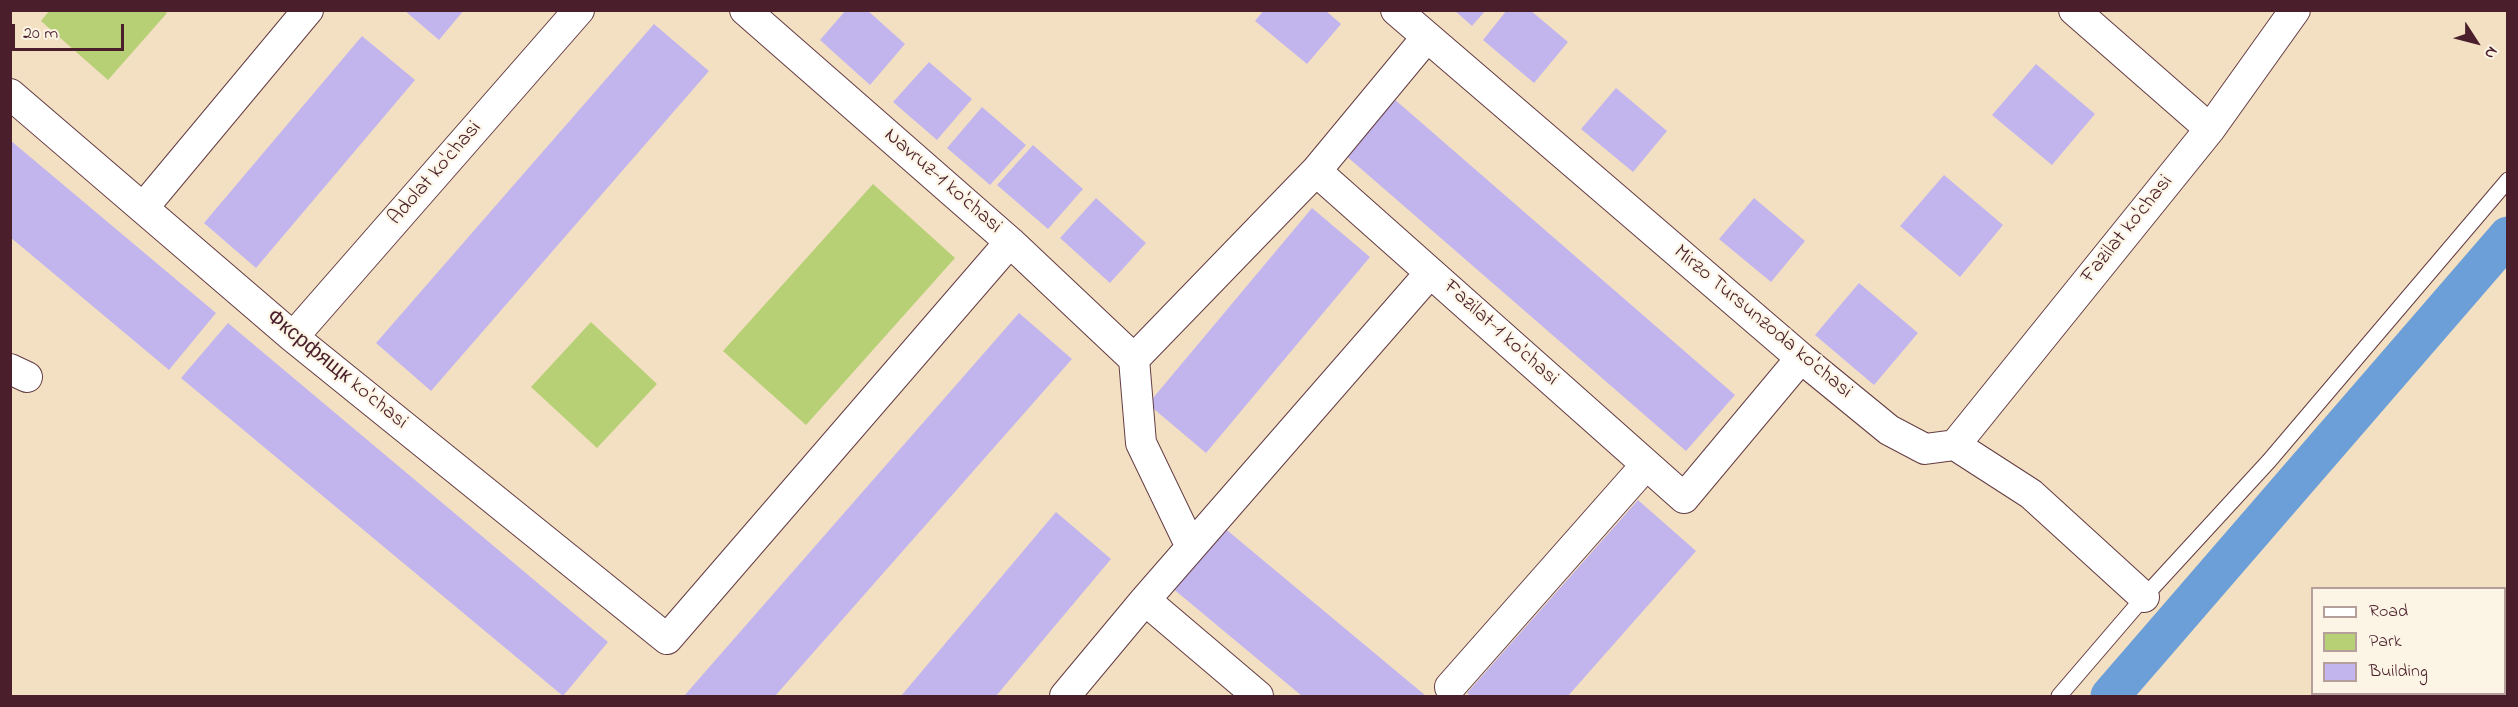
<!DOCTYPE html>
<html>
<head>
<meta charset="utf-8">
<style>
  body { margin:0 }
  #map { position:relative; width:2518px; height:707px; overflow:hidden; background:#f3e0c3; font-family:"Indie Flower",sans-serif }
  canvas { display:block }
  .frame { position:absolute; inset:0; border:12px solid #4a1f2b; pointer-events:none }
  .legend { position:absolute; left:2311px; top:587px; width:195px; height:108px; box-sizing:border-box; background:#fcf5e5; border:2px solid #b59f9b; margin:0; padding:8px 10px; list-style:none; font-size:18px; color:#4a1f2b }
  .legend li { display:flex; align-items:center; gap:12px; height:30px }
  .legend b { width:30px; border:2px solid #b59f9b }
  .north { position:absolute; left:2446px; top:12px; width:60px; height:60px; -webkit-text-stroke:4px #fcf5e5; paint-order:stroke; rotate:126deg; font-size:16px; font-weight:700; line-height:24px; text-align:center; color:#4a1f2b }
  .north::after { content:''; display:block; margin:auto; width:21px; height:27px; background:#4a1f2b; clip-path:polygon(50% 0,100% 100%,50% 72%,0 100%) }
  .scale { position:absolute; left:12px; top:24px; width:112px; height:27px; box-sizing:border-box; border:3px solid #4a1f2b; border-top:0; padding-left:8px; font-size:18px; line-height:21px; white-space:nowrap; color:#4a1f2b; -webkit-text-stroke:4px #fcf5e5; paint-order:stroke }
</style>
</head>
<body>
<div id="map">
<canvas width="2518" height="707"></canvas>
<div class="frame"></div>
<ul class="legend">
<li><b style="height:8px;background:#fff"></b>Road</li>
<li><b style="height:16px;background:#b7d075"></b>Park</li>
<li><b style="height:16px;background:#c2b5ee"></b>Building</li>
</ul>
<div class="north">N</div>
<div class="scale">20 m</div>
</div>
<script>
const context = document.querySelector('canvas').getContext('2d');
context.lineJoin = 'round';
function paint(path, color) {
  context.fillStyle = color;
  context.fill(path, 'evenodd');
}
function trace(path, color, width, dash) {
  context.strokeStyle = color;
  context.lineWidth = width;
  context.lineCap = dash ? 'butt' : 'round';
  context.setLineDash(dash || []);
  context.stroke(path);
}
function write(font, color, halo, rows, align = 'center') {
  context.font = font + ' "Indie Flower",sans-serif';
  context.lineWidth = 4.5;
  context.setLineDash([]);
  context.textBaseline = 'middle';
  context.strokeStyle = halo;
  context.fillStyle = color;
  for (const [text, x, y, turn = 0] of rows) {
    context.save();
    context.translate(x, y);
    context.rotate((+turn || 0) * Math.PI / 180);
    context.textAlign = isNaN(turn) ? turn : align;
    if (halo) context.strokeText(text, 0, 0);
    context.fillText(text, 0, 0);
    context.restore();
  }
}
paint(new Path2D(`
  M163 10 167 13 108 80 41 21 49 11Z
  M873 184 955 258 806 425 723 351Z
  M591 322 657 384 597 448 531 387Z`), '#b7d075');
trace(new Path2D(`
  M2110 696 2508 236`), '#6c9fd8', 39);
paint(new Path2D(`
  M404 10H464L439 40Z
  M846 10H867L905 44 870 85 820 40Z
  M1264 10H1325L1341 24 1307 64 1255 21Z
  M1454 10H1486L1472 26Z
  M1507 10H1530L1568 42 1534 83 1483 40Z
  M654 24 709 71 431 391 376 343Z
  M362 36 415 80 256 268 204 223Z
  M929 62 972 99 937 140 893 102Z
  M2036 64 2095 114 2052 165 1992 115Z
  M1616 88 1667 131 1633 172 1581 129Z
  M1393 98 1735 395 1686 451 1344 154Z
  M982 107 1026 145 990 185 947 148Z
  M10 140 216 313 169 370 10 237Z
  M1033 145 1083 189 1048 229 997 185Z
  M1944 175 2003 225 1960 277 1900 226Z
  M1096 198 1146 243 1110 283 1060 238Z
  M1754 198 1805 241 1771 282 1719 239Z
  M1312 208 1370 257 1206 453 1148 404Z
  M1859 283 1918 333 1874 385 1815 335Z
  M1019 313 1072 359 775 696H684Z
  M228 323 608 642 563 696 181 378Z
  M1638 500 1696 551 1568 696H1470L1467 693Z
  M1056 512 1111 559 996 696H901Z
  M1222 526 1426 696H1302L1171 587Z
  M2505 600 2508 602V627L2505 630Z
  M2389 694H2447L2445 696H2387Z`), '#c2b5ee');
const service = new Path2D(`
  M2059 696 2144 597 2269 461 2508 180`);
const minor = new Path2D(`
  M745 10 1010 242 1134 359
  M1396 10 1801 358 1889 430 1925 449 1955 445 2031 494 2144 597
  M2074 10 2210 129
  M10 94 293 337 667 639 1010 242
  M1316 171 1684 498 1801 358
  M143 208 308 10
  M293 337 579 10
  M10 369 27 377
  M1955 445 2210 129 2295 10
  M1191 547 1141 443 1134 359 1316 171 1427 37
  M1145 600 1258 696
  M1450 687 1646 465
  M1065 696 1145 600 1430 273`);
trace(service, '#633c42', 17);
trace(minor, '#633c42', 32);
trace(service, '#fff', 15);
trace(minor, '#fff', 30);
write('21px', '#4a1f2b', '#fcf5e5', [
  ["Adolat ko'chasi",436,174,-49],
  ["Navruz-1 ko'chasi",942,182,41],
  ["Fazilat ko'chasi",2128,230,-51],
  ["Mirzo Tursunzoda ko'chasi",1762,323,40],
  ["Fazilat-1 ko'chasi",1500,334,42],
  ["Фксрфящк ko'chasi",336,371,39]
]);
</script>
</body>
</html>
